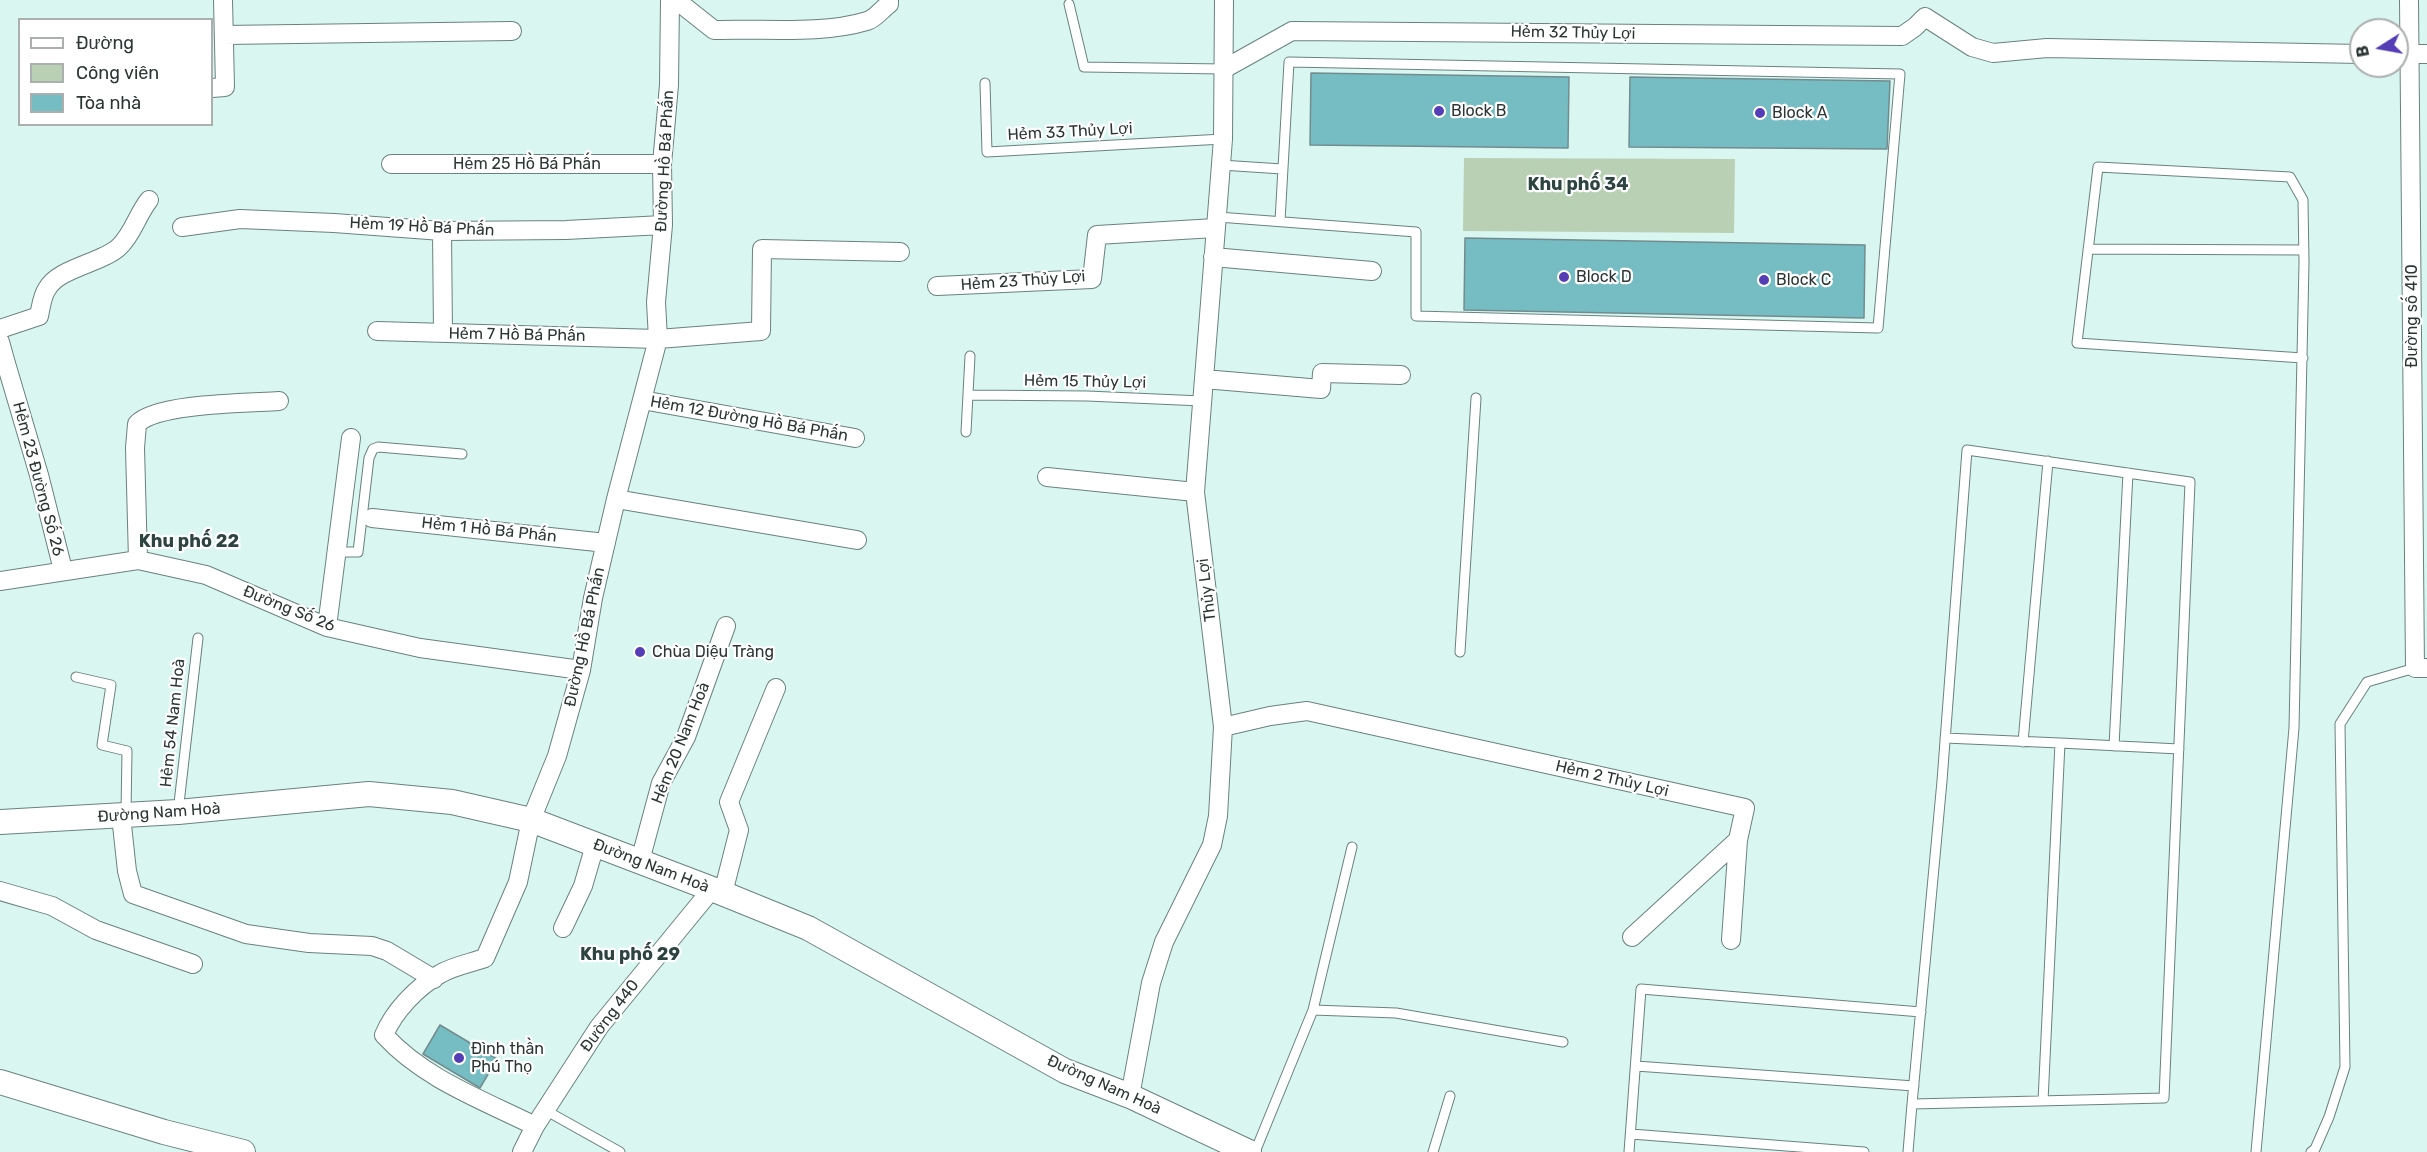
<!DOCTYPE html>
<html>
<head>
<meta charset="utf-8">
<style>
  body { margin:0 }
  #map { position:relative; width:2427px; height:1152px; overflow:hidden; background:#daf6f1; font-family:Rubik,sans-serif }
  canvas { display:block }
  .legend { position:absolute; left:18px; top:18px; width:195px; height:108px; box-sizing:border-box; background:#fff; border:2px solid #abafae; margin:0; padding:8px 10px; list-style:none; font-size:18px; color:#2c3735 }
  .legend li { display:flex; align-items:center; gap:12px; height:30px }
  .legend b { width:30px; border:2px solid #abafae }
  .north { position:absolute; left:2349px; top:18px; width:60px; height:60px; box-sizing:border-box; background:#fff; border:2px solid #abafae; border-radius:50%; rotate:259deg; font-size:16px; font-weight:700; line-height:24px; text-align:center; color:#2c3735 }
  .north::after { content:''; display:block; margin:auto; width:21px; height:27px; background:#543db5; clip-path:polygon(50% 0,100% 100%,50% 72%,0 100%) }
</style>
</head>
<body>
<div id="map">
<canvas width="2427" height="1152"></canvas>
<ul class="legend">
<li><b style="height:8px;background:#fff"></b>Đường</li>
<li><b style="height:16px;background:#b9d0b5"></b>Công viên</li>
<li><b style="height:16px;background:#76bdc3"></b>Tòa nhà</li>
</ul>
<div class="north">B</div>
</div>
<script>
const context = document.querySelector('canvas').getContext('2d');
context.lineJoin = 'round';
function paint(path, color) {
  context.fillStyle = color;
  context.fill(path, 'evenodd');
}
function trace(path, color, width, dash) {
  context.strokeStyle = color;
  context.lineWidth = width;
  context.lineCap = dash ? 'butt' : 'round';
  context.setLineDash(dash || []);
  context.stroke(path);
}
function write(font, color, halo, rows, align = 'center') {
  context.font = font + ' Rubik,sans-serif';
  context.lineWidth = 4.5;
  context.setLineDash([]);
  context.textBaseline = 'middle';
  context.strokeStyle = halo;
  context.fillStyle = color;
  for (const [text, x, y, turn = 0] of rows) {
    context.save();
    context.translate(x, y);
    context.rotate((+turn || 0) * Math.PI / 180);
    context.textAlign = isNaN(turn) ? turn : align;
    if (halo) context.strokeText(text, 0, 0);
    context.fillText(text, 0, 0);
    context.restore();
  }
}
paint(new Path2D(`
  M1464 158 1735 159 1734 233 1463 231Z`), '#b9d0b5');
const building = new Path2D(`
  M1311 73 1569 77 1568 148 1310 145Z
  M1630 77 1890 81 1887 149 1629 147Z
  M1465 238 1865 245 1864 318 1464 310Z
  M440 1025 497 1059 480 1088 423 1054Z`);
paint(building, '#76bdc3');
trace(building, '#728c8e', 1.5);
const lane = new Path2D(`
  M1069 4 1084 67 1224 69
  M985 83 987 152 1223 139
  M1221 165 1282 169
  M1218 217 1416 232V316L1878 328 1900 74 1289 62 1280 221
  M2088 249 2304 250
  M968 395 1087 396 1202 401
  M966 432 970 356
  M1967 450 2190 482 2164 1098 1912 1104 1942 781Z
  M338 552H358L369 458 373 449 378 447 462 454
  M1460 652 1476 398
  M76 677 111 685 102 745 127 751 126 813
  M1945 738 2060 743 2043 1101
  M2023 742 2048 461
  M2060 743 2179 749
  M2114 746 2128 473
  M178 812 198 638
  M1313 1010 1396 1013 1563 1042
  M1636 1066 1914 1086
  M545 1110 620 1152
  M1631 1134 1864 1152
  M1255 1152 1313 1010 1352 847
  M1433 1152 1450 1096
  M1629 1152 1641 989 1921 1012
  M1908 1152 1912 1104
  M2256 1152 2294 728 2304 263 2303 200 2290 177 2098 167 2077 343 2303 358
  M2311 1152 2315 1149 2329 1117 2345 1067 2340 724 2367 682 2415 668`);
const street = new Path2D(`
  M676 0 714 30C763 28 821 35 867 21 875 19 882 9 889 4V0
  M2409 0 2415 668H2427
  M1925 17 1972 47 1993 53 2047 48 2361 54
  M224 35 512 31
  M2397 54H2427
  M1224 69 1292 31 1902 36 1915 27 1925 17
  M212 88 225 87 223 0
  M391 164H662
  M182 227 240 219 334 223 442 231 566 230 663 225
  M442 231 443 333
  M1213 257 1372 271
  M937 286 1092 279 1097 235 1215 228
  M0 329 39 316C41 307 42 296 47 289 58 268 102 263 119 247 133 234 137 215 149 200
  M377 331 658 339 761 331 762 249 900 252
  M0 342 5 360
  M0 361 5 360 39 475 63 570
  M1204 379 1321 389 1322 373 1401 375
  M642 400 855 438
  M1047 477 1195 492
  M616 499 857 540
  M372 518 606 543
  M138 560 135 448 137 424C156 403 249 403 279 401
  M0 581 138 560 206 575 327 627 420 648 581 670
  M327 627 351 438
  M1223 727 1270 716 1307 711 1745 808 1738 840 1632 937
  M121 816 127 871 133 894 246 934 309 943 372 946 387 951 434 979
  M640 861 661 783 686 737 726 626
  M0 891 52 906 96 930 193 964
  M723 893 739 830 729 802 776 688
  M563 928 583 886 595 845
  M1731 940 1738 840
  M1130 1096 1151 983 1164 942 1212 845 1218 816 1223 727 1195 492 1223 139 1224 0
  M535 1126C483 1100 424 1079 384 1035 394 1011 417 987 440 974 453 966 471 963 485 958L518 882 531 820 557 756 581 670 593 598 616 499 658 339 656 302 663 225 662 164 669 85 670 0
  M522 1152 535 1126 599 1027 712 889`);
const secondary = new Path2D(`
  M0 822 178 812 369 794 452 802 531 820 712 889 808 928 1065 1071 1130 1096 1249 1152
  M0 1082 164 1132 243 1152`);
trace(lane, '#69827e', 11);
trace(street, '#69827e', 20);
trace(secondary, '#69827e', 26);
trace(lane, '#fff', 9);
trace(street, '#fff', 18);
trace(secondary, '#fff', 24);
for (const [x, y, r, color] of [
  [1439,111,6,"#543db5"],
  [1760,113,6,"#543db5"],
  [1564,277,6,"#543db5"],
  [1764,280,6,"#543db5"],
  [640,652,6,"#543db5"],
  [459,1058,6,"#543db5"]
]) {
  const dot = new Path2D();
  dot.arc(x, y, r, 0, 2 * Math.PI);
  context.fillStyle = color;
  context.fill(dot);
  trace(dot, '#fff', 2);
}
write('16px', '#2c3735', '#fff', [
  ["Hẻm 32 Thủy Lợi",1573,33,1],
  ["Hẻm 33 Thủy Lợi",1070,132,-3],
  ["Đường Hồ Bá Phấn",665,161,-87],
  ["Hẻm 25 Hồ Bá Phấn",527,164],
  ["Hẻm 19 Hồ Bá Phấn",422,227,3],
  ["Hẻm 23 Thủy Lợi",1023,281,-4],
  ["Đường số 410",2412,316,-90],
  ["Hẻm 7 Hồ Bá Phấn",517,335,1],
  ["Hẻm 15 Thủy Lợi",1085,382,1],
  ["Hẻm 12 Đường Hồ Bá Phấn",749,419,10],
  ["Hẻm 23 Đường Số 26",38,479,75],
  ["Hẻm 1 Hồ Bá Phấn",489,530,6],
  ["Thủy Lợi",1207,590,-97],
  ["Đường Số 26",289,609,22],
  ["Đường Hồ Bá Phấn",585,637,-78],
  ["Hẻm 54 Nam Hoà",173,723,-84],
  ["Hẻm 20 Nam Hoà",681,743,-68],
  ["Hẻm 2 Thủy Lợi",1612,779,13],
  ["Đường Nam Hoà",159,813,-4],
  ["Đường Nam Hoà",651,866,21],
  ["Đường 440",610,1016,-53],
  ["Đường Nam Hoà",1104,1085,24]
]);
write('16px', '#2c3735', '#fff', [
  ["Block B",1451,111],
  ["Block A",1772,113],
  ["Block D",1576,277],
  ["Block C",1776,280],
  ["Chùa Diệu Tràng",652,652],
  ["Đình thần",471,1049],
  ["Phú Thọ",471,1067]
], 'left');
write('bold 18px', '#2d4440', '#fff', [
  ["Khu phố 34",1578,185],
  ["Khu phố 22",189,542],
  ["Khu phố 29",630,955]
]);
</script>
</body>
</html>
